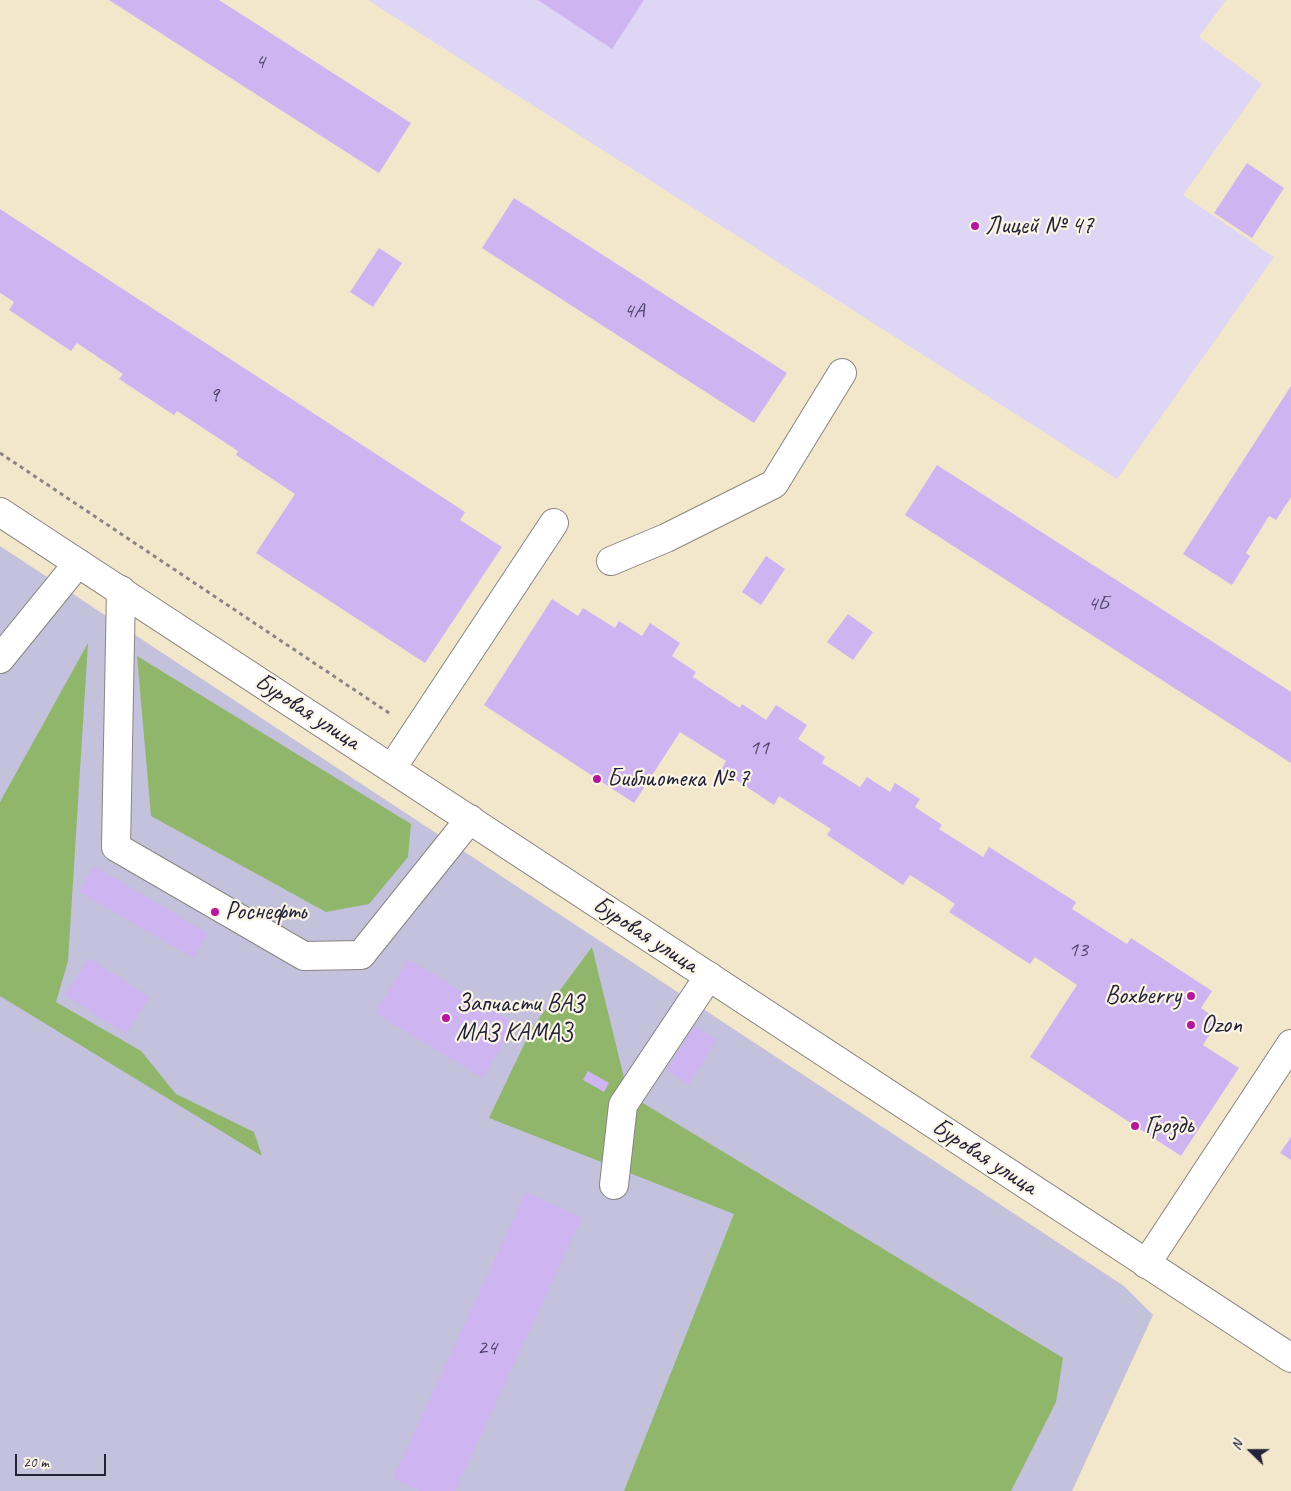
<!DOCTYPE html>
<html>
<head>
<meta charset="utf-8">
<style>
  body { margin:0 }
  #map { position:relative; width:1291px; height:1491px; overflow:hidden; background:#f3e7cb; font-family:Caveat,sans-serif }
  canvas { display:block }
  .north { position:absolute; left:1226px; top:1426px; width:50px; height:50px; -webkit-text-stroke:4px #fcf5e5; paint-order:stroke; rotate:292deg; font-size:14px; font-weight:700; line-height:20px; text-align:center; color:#22223b }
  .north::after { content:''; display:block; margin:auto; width:18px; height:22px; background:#22223b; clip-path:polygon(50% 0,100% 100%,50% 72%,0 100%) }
  .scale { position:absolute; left:15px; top:1454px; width:91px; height:22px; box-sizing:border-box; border:2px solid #22223b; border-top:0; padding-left:6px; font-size:15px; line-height:18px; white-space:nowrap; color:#22223b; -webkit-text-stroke:4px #fcf5e5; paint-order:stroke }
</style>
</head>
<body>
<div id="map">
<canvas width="1291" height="1491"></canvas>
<div class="north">N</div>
<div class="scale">20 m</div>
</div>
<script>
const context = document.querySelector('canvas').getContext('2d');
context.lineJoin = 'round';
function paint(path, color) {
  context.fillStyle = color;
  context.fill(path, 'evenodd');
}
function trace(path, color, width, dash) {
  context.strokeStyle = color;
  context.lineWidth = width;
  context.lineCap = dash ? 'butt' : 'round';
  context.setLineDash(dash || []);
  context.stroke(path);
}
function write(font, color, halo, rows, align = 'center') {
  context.font = font + ' Caveat,sans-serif';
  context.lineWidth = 4.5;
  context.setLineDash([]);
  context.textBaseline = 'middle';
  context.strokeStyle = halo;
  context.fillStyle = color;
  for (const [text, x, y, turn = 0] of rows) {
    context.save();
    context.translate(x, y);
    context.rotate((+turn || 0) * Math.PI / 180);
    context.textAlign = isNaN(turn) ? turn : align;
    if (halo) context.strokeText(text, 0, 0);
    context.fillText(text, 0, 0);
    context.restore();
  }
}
paint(new Path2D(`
  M368 0H1226L1199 37 1262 84 1183 195 1274 257 1117 479Z`), '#dfd5f5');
paint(new Path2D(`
  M0 546 1124 1286 1153 1315 1072 1491H0Z`), '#c3c1db');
paint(new Path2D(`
  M88 643 68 961 56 1002 141 1051 176 1094 254 1132 262 1156 0 996V802Z
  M137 656 411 824 408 857 369 904 326 912 151 816Z
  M592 947 628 1094 1063 1358 1056 1402 1011 1491H624L734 1214 489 1118 532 1028Z`), '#90b66c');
paint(new Path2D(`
  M109 0H219L411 123 379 173Z
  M538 0H644L612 49Z
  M1247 163 1284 188 1252 238 1214 213Z
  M514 198 787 373 754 423 482 248Z
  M0 209 465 512 460 520 502 547 425 663 256 553 295 494 236 455 238 451 177 411 174 415 119 379 123 374 77 343 71 351 9 310 14 302 0 293Z
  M379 248 402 263 373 307 350 292Z
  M1291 386V497L1276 520 1269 516 1246 553 1250 556 1232 585 1183 554Z
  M937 465 1291 692V763L905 515Z
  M766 556 785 569 761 605 742 592Z
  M552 599 578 616 583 608 615 628 619 621 642 636 650 623 680 643 672 656 696 672 693 677 740 708 742 704 766 720 776 705 807 725 798 739 825 757 822 763 860 787 867 777 890 792 895 783 920 799 915 807 942 825 939 829 969 848 983 857 989 847 1076 902 1072 909 1127 944 1131 938 1212 991 1201 1008 1219 1020 1203 1045 1239 1068 1181 1156 1030 1057 1077 985 1035 957 1030 964 949 912 955 904 940 894 910 875 903 885 827 835 831 829 779 796 774 805 721 770 726 761 680 732 634 803 484 705Z
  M848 614 873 632 853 660 827 642Z
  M94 866 208 933 194 958 79 892Z
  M89 958 149 997 126 1034 65 995Z
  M408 959 516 1024 483 1078 375 1013Z
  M694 1026 717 1039 689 1084 667 1070Z
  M588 1071 609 1083 604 1092 583 1080Z
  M1291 1137V1160L1280 1153Z
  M526 1192 582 1218 455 1491H420L393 1478Z`), '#cfb4f2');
const minor = new Path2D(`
  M611 561 666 538 774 484 842 373
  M121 590 116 847 304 956 361 955 470 819
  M0 659 78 563
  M392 768 554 523
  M614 1185 623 1105 709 976
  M1146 1264 1291 1044`);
const major = new Path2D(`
  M0 512 1291 1358`);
trace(minor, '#8a8483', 30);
trace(major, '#8a8483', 30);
trace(new Path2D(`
  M0 453 392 715`), '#8a8483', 3, [4, 4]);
trace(minor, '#fff', 28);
trace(major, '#fff', 28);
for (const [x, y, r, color] of [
  [975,226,5,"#b5179e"],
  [597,779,5,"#b5179e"],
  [215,912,5,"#b5179e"],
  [1191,996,5,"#b5179e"],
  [446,1018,5,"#b5179e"],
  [1191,1025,5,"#b5179e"],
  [1135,1126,5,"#b5179e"]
]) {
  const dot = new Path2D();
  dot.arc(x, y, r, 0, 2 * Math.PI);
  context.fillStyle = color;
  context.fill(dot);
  trace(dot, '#fcf5e5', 2);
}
write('22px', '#4d4669', null, [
  ["4",260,62],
  ["4А",634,311],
  ["9",214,395],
  ["4Б",1098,604],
  ["11",759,748],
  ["13",1078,950],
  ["24",487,1348]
]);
write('25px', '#22223b', '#fcf5e5', [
  ["Лицей № 47",985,226],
  ["Библиотека № 7",607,779],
  ["Роснефть",225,912],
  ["Boxberry",1181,996,"right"],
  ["Запчасти ВАЗ",456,1004],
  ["МАЗ КАМАЗ",456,1033],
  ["Ozon",1201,1025],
  ["Гроздь",1145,1126]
], 'left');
write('25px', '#22223b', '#fcf5e5', [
  ["Буровая улица",307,712,33],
  ["Буровая улица",645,935,33],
  ["Буровая улица",984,1157,33]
]);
</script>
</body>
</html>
